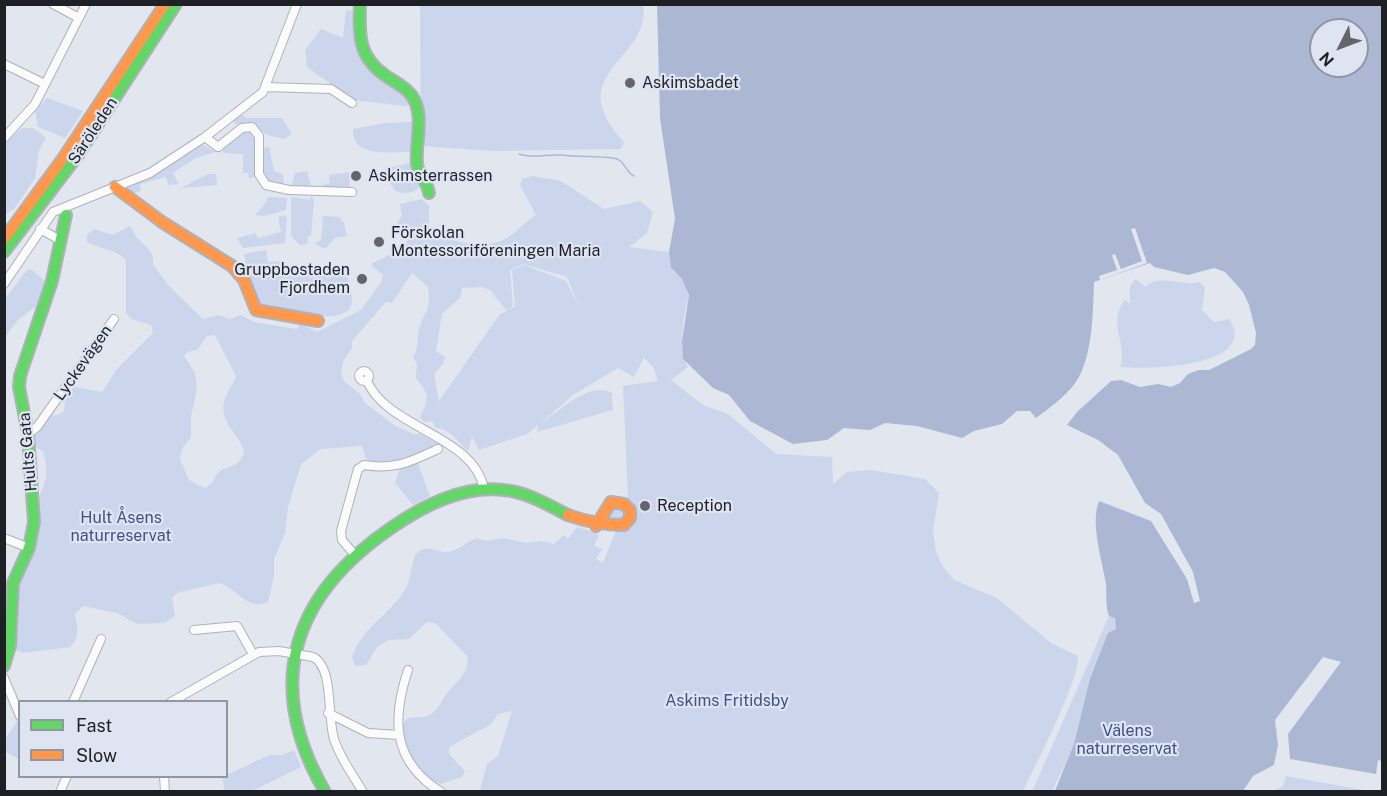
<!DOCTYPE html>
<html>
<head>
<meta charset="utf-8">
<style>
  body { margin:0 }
  #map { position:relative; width:1387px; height:796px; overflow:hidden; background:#e2e6ee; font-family:"Public Sans",sans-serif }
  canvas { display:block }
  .frame { position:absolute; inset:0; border:6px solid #1e2025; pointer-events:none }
  .legend { position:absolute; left:18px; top:700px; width:210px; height:78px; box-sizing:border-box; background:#dee4f2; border:2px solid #9196a0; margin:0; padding:8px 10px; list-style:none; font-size:18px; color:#1e2025 }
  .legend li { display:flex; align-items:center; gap:12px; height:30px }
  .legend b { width:30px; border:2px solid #9196a0 }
  .north { position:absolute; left:1309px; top:18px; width:60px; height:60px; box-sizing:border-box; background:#dee4f2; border:2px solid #9196a0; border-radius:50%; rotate:228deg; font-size:16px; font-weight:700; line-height:24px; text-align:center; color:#1e2025 }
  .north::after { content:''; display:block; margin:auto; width:21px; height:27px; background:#63656b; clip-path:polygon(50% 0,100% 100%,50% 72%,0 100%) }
</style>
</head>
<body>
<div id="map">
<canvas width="1387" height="796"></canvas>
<div class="frame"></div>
<ul class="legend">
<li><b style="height:8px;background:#63d668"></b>Fast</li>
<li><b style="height:8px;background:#ff974d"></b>Slow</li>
</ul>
<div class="north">N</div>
</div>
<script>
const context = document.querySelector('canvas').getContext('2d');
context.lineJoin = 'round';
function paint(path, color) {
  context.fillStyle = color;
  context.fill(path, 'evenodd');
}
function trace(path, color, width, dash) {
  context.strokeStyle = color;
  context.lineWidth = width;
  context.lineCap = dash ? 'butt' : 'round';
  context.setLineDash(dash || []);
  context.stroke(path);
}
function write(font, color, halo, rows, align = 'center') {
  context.font = font + ' "Public Sans",sans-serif';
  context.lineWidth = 4.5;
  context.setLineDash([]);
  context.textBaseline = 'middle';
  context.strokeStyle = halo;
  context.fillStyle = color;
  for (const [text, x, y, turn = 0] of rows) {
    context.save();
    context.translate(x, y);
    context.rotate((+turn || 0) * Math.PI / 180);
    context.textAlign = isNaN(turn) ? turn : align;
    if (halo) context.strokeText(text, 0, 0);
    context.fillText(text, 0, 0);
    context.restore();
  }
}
paint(new Path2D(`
  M420 5H643C652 60 559 72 624 142L621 149 493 151 421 146Z
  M346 10 356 11 357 45 403 91 412 104 405 106 353 100 307 67 305 50 321 29 343 38Z
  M47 98 83 111 65 138 38 127 35 111Z
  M238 113 247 118H282L292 134 284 139 267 135 252 123 234 124 233 117Z
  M413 122 414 152C395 151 351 160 353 129L385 123Z
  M22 128H33L46 138 39 150 35 178 15 208 6 214 5 218V143Z
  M248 131 256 134V176L249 179 248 173H243V154L223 153V150L240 134Z
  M202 144 216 152 196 158 173 173 179 184 168 185 166 177 140 184 141 191 130 194 126 192 130 185Z
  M269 147 274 171 283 174 284 186 266 182 261 172 264 148Z
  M410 163 421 185C415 194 404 194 395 191L386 176V171L391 167Z
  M307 171 312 189 291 187 295 173Z
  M349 172 350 188 323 189V184L330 183 329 175Z
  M208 174H216L217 185 181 188Z
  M532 176 561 181 604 209 640 201 653 212 647 233 629 247 669 252C672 274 685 276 688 294 689 298 687 303 686 307 683 325 678 352 688 367L671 380 703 405 728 414 776 454 832 457 833 484 847 472 871 470 925 479 939 493 933 530 936 552 942 565 954 580 997 598 1051 643 1078 656C1080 679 1035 766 1023 791H480L487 764 498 756 512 711 498 714 490 725 449 747V754L465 771 462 777 441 784C419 778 395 745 404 722L408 718C415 716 424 719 431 714 439 709 440 703 445 696 454 683 470 675 467 656L435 623 427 622 409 639 389 640 378 646 366 665 355 666 352 657C363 625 390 616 406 588 411 580 412 558 417 553 427 543 437 553 448 552 460 550 467 541 477 538L485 541 504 538 526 543 541 541 554 544 564 535 568 539 577 527 597 533 599 536 594 545 602 549 596 559 603 563 620 521 606 522 612 507 628 502 623 386 658 381 653 367 642 355 644 358 634 377 618 368 573 395 540 424C557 413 590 380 612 393L613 410 537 432 538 425 527 434 479 450 472 437 468 451C459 442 448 428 436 428L432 421 424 422 420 417C430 397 429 395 416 378L417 364 413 357C420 347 416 339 419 329 425 309 431 312 428 287L412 273 392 303 386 302 352 341V348L343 361 341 375 345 382 360 394 365 403 394 425 413 434H421L439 444 400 463 371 464 366 459 362 446 321 449 301 464 288 507 285 533 274 559V576L268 602C245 611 238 588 219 583L177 593 172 598 175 616 164 623 137 624 117 613 83 606 75 614C77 626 81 638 70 647L24 653 15 650C5 610 25 548 35 509 43 482 51 482 43 451L33 446 31 435 46 416 58 415 64 411 65 396 74 387 102 392 116 370 153 333 151 325 131 319 126 313V260C116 249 99 249 87 242V235L94 229 113 235 130 226C133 230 135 236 138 239 147 248 155 252 153 265L170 287 203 319 219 315 230 319 241 315 254 322 297 329 300 324 317 332 361 310 381 282 383 275 372 266V263L405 248C408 240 410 232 403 225L395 227 402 215 400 204 422 199 429 206V229L433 234C458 242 487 252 510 236 520 229 526 221 536 215L520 185 522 179ZM523 264 567 277 579 308 566 281 524 265 512 270 515 306 508 310 513 305 510 270ZM482 287 490 290 507 311 500 314 439 401 440 408 434 374 443 364 445 357 436 351 442 314 460 298 462 288ZM215 335 236 376C233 385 226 393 224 402 219 424 241 434 244 453 236 471 227 464 218 473 213 479 213 484 205 488L189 480 180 459 182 449 191 437V417L197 389 195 373 184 356 187 352 197 350 207 336Z
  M311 196 314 200 311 236H308L307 244 300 245 291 236V197L310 200Z
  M268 197 287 198 286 210 264 216 255 215 265 204Z
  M284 215 287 218 285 243 243 248 237 238 256 233 258 238 281 232 278 217Z
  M323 216 339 217 344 223 347 236 335 238 326 248H322L315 243 321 240Z
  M266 250 268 262 283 261 284 266 295 265 296 270 321 267 322 273 347 274C349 283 354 297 351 306 342 327 278 311 260 309L249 280 244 254Z
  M27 270H32L49 284 36 306 18 320 5 337 4 300Z
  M1135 279 1146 287C1159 273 1182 287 1200 282L1205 288 1202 310 1214 322 1230 319C1231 323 1234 328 1235 332 1236 369 1144 369 1120 367 1129 346 1106 323 1125 300L1130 304V286Z
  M417 461 430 496 413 505 395 483 400 468Z
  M1109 616 1115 618 1116 629 1109 633 1230 791H1055L1067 760 1052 791 1032 792Z
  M18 720 20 721 19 759 4 751 5 739Z
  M294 750 301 767 252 791H223L224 786 222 777 226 776 227 769 229 774 269 755H282Z
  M1286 776 1363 790 1369 791H1273L1283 786Z`), '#cbd6ed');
paint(new Path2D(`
  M657 5H1382V761L1378 760 1376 774 1290 759 1288 734 1341 662 1323 657 1275 720 1278 745 1274 765 1253 776 1243 791H1055L1074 744 1090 679 1108 633 1116 629 1115 618 1109 616C1105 606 1107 595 1106 584 1102 560 1090 523 1099 501L1151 521 1187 579 1194 603 1200 601 1193 572 1161 514 1145 503 1118 455 1098 440 1067 425 1077 412 1111 381 1121 380 1140 387 1158 384 1171 387 1180 383 1188 374 1199 370H1209L1251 349 1255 345 1256 333 1249 305 1243 292 1225 272 1214 268 1188 275 1154 267 1150 263 1094 282C1093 311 1093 348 1080 375 1071 393 1052 406 1036 418L1030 411H1017L1002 424 974 431 962 438 917 426 885 423 870 430 844 428 827 440 793 444 750 421 729 395 713 388 683 359 682 341 689 295 682 279 671 267 669 252 675 219 660 118ZM1321 30H1357V66H1321Z`), '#acb8d3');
paint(new Path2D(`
  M1135 228 1147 263 1100 280 1099 276 1117 270 1112 255 1115 254 1121 269 1142 261 1131 229Z`), '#e2e6ee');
trace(new Path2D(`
  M519 154C533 159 547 154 561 155 578 157 597 156 613 158 625 159 625 172 634 176`), '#acb8d3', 1.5);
const street = new Path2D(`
  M53 4 79 18
  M4 64 45 84
  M266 87 331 89 352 103
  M205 137 218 147 242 128 252 127 259 136V174L266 185 289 190 352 192
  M4 138 35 104 86 4
  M40 229 60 240
  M4 284 53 212 150 173 205 137 263 92 297 4
  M359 376a5 5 0 1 1 10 0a5 5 0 1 1-10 0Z
  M367 381C388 429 474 435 484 489
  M28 434 37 427 114 319
  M4 538 29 548
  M354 554 342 540 341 531 358 469 364 465C395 470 410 462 438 449
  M194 630 237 626 253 654
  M408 670C391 721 393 762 441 792
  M4 678 20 716
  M73 702 101 639
  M171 702 259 652 279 651 313 657C334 667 327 717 334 739 340 758 353 775 363 792
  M328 713 368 733 399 735
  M164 776 165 792
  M60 792 67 776`);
const fast = new Path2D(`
  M360 4C359 35 358 57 386 76 395 82 406 87 412 96 425 115 415 142 417 164 418 175 428 182 429 193
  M4 252 78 155 176 4
  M4 666 10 646 13 583 29 548 34 522 28 434 19 387 20 376 52 281 66 215
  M325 792C262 683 293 594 394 526 426 504 464 485 504 490 527 492 548 505 568 515`);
const slow = new Path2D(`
  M115 187 162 222 232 266 244 280 256 310 318 321
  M4 239 62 160 165 4
  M568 515C587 522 604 525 624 525L630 518V510L624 504 611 502 596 526`);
trace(street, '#afb2b8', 10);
trace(fast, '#afb2b8', 14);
trace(slow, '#afb2b8', 14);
trace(street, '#fbfbfc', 8);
trace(fast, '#63d668', 10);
trace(slow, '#ff974d', 10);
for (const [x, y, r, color] of [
  [630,83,6,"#63656b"],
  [356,176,6,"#63656b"],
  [379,242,6,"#63656b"],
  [362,279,6,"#63656b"],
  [645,506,6,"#63656b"]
]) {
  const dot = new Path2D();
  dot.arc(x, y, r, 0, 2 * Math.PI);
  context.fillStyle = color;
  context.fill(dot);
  trace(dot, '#dee4f2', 2);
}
write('16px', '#1e2025', '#dee4f2', [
  ["Askimsbadet",642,83],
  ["Askimsterrassen",368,176],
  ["Förskolan",391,233],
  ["Montessoriföreningen Maria",391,251],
  ["Gruppbostaden",350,270,"right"],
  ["Fjordhem",350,288,"right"],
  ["Reception",657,506]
], 'left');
write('16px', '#1e2025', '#dee4f2', [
  ["Säröleden",93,131,-57],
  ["Lyckevägen",83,363,-55],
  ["Hults Gata",28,452,-95]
]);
write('16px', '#3e5183', '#dee4f2', [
  ["Hult Åsens",121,518],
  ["naturreservat",121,536],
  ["Askims Fritidsby",727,701],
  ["Välens",1127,731],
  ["naturreservat",1127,749]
]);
</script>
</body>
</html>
